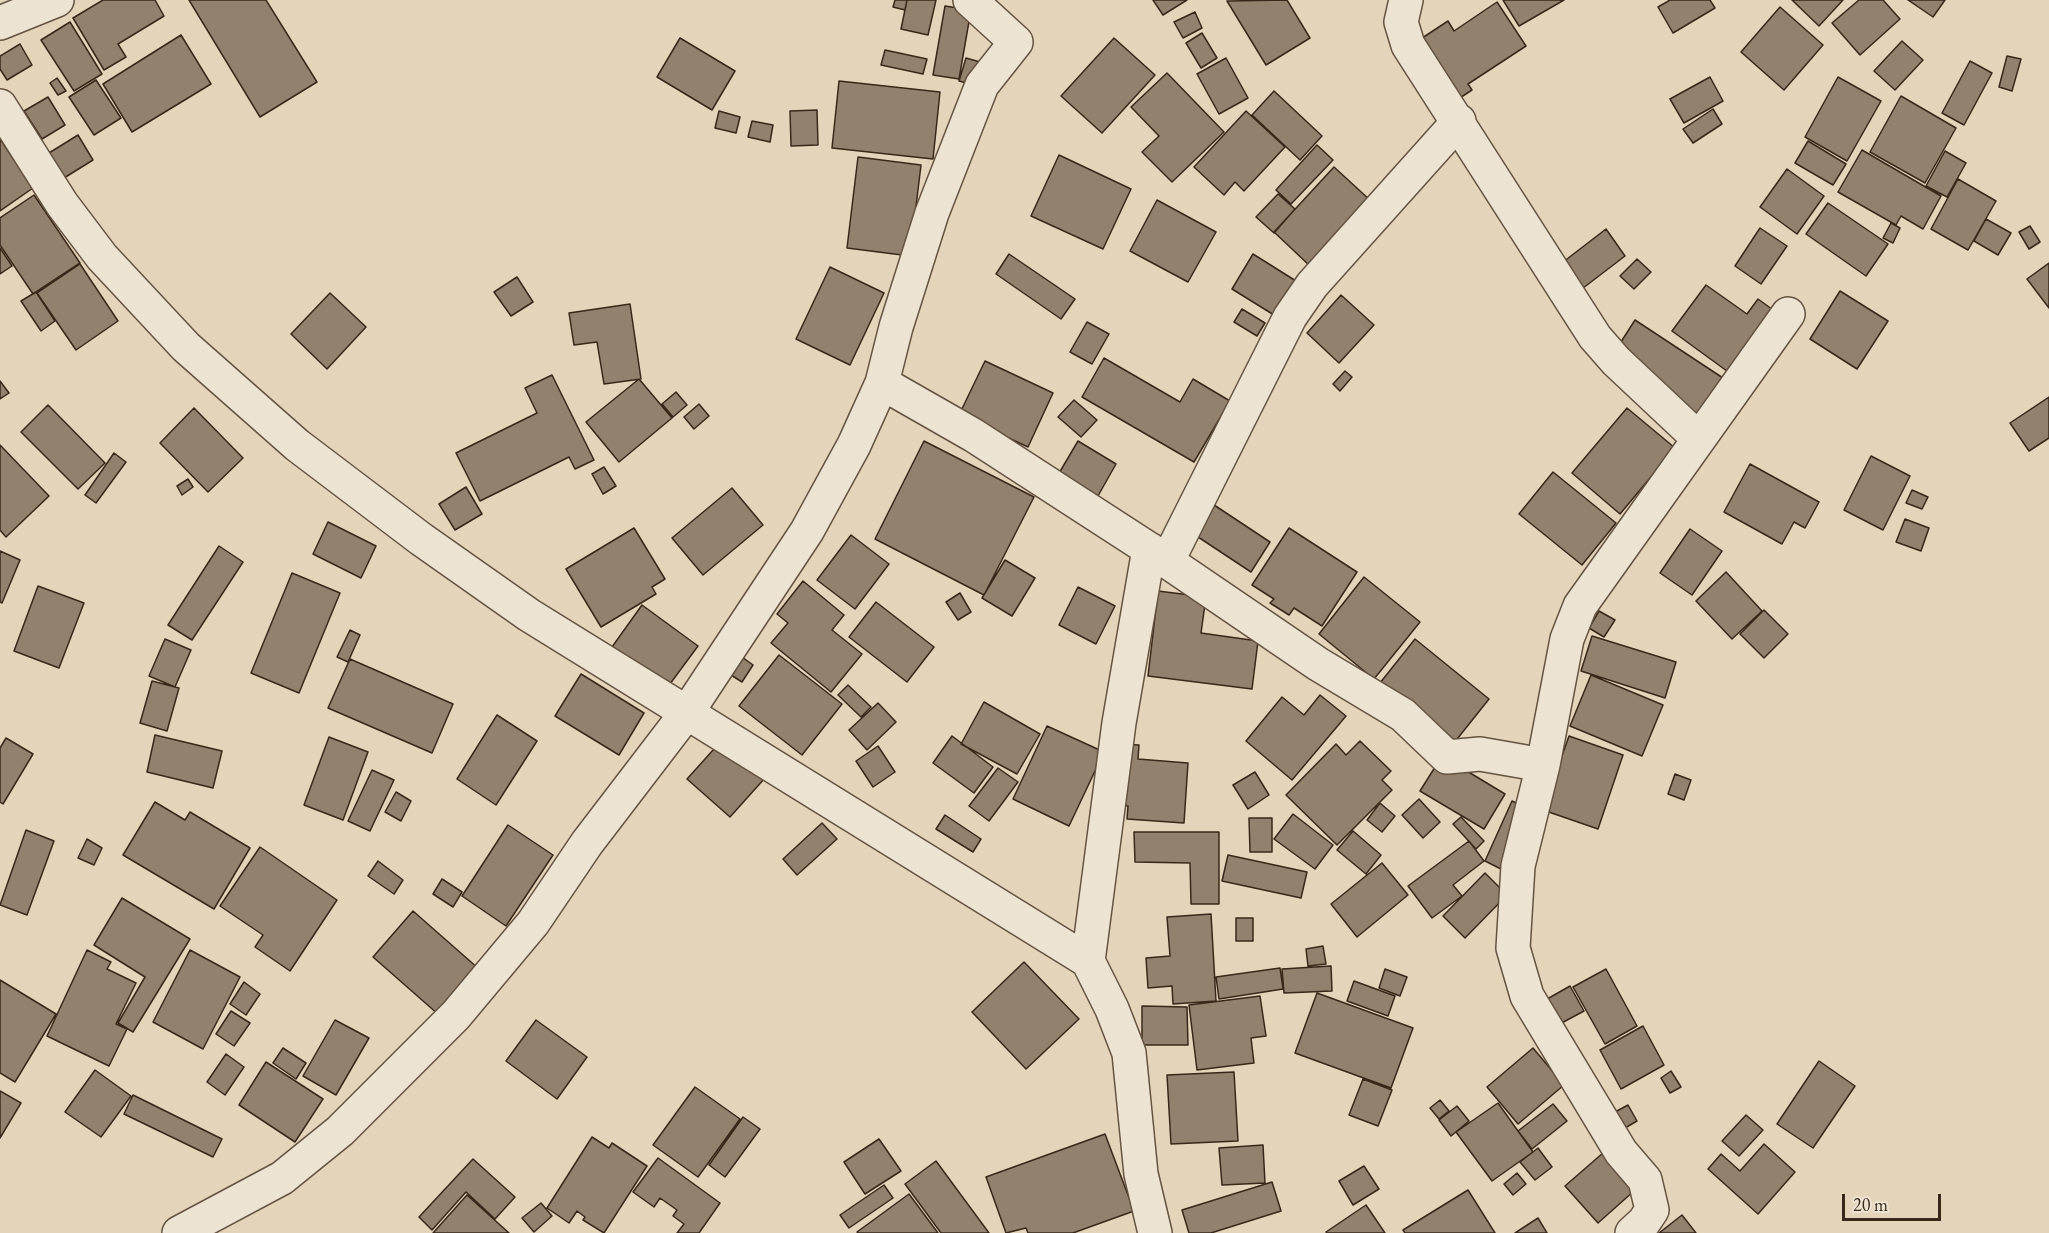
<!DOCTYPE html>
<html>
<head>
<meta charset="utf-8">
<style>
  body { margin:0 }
  #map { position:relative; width:2049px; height:1233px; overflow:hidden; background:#e4d4ba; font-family:"EB Garamond",serif }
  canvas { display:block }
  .scale { position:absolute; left:1842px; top:1194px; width:99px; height:27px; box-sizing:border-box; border:3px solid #392819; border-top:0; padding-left:8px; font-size:18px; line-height:21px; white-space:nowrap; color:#392819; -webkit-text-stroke:4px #ede3d2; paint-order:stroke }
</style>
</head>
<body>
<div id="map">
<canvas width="2049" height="1233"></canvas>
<div class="scale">20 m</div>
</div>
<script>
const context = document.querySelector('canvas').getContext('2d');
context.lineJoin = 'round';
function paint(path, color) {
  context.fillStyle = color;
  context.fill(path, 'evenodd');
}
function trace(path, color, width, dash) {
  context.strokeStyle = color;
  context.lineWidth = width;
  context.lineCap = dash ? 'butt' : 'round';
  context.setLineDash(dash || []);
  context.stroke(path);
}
const building = new Path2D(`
  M103 0H155L164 16 118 44 126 57 104 70 73 18Z
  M189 0H266L317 82 260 117Z
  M895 0H907L905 10 893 7Z
  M907 0H936L928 35 901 29Z
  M1153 0H1187L1163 15Z
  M1287 0 1310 38 1266 65 1227 1Z
  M1503 0H1564L1519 26Z
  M1670 0H1710L1715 8 1673 33 1658 7Z
  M1792 0H1843L1819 26Z
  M1859 0H1883L1900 19 1860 55 1832 23Z
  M1908 0H1945L1933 17Z
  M1497 2 1526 46 1468 84 1472 90 1449 105 1410 46 1448 21 1454 31Z
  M945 6 971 10 959 79 933 75Z
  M1780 7 1823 45 1784 90 1741 52Z
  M1195 12 1202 28 1183 38 1174 22Z
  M70 22 102 74 74 91 41 40Z
  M1202 33 1217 58 1201 68 1186 43Z
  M181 35 211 84 132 132 103 84Z
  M680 38 735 71 712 110 657 77Z
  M1114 38 1155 75 1102 133 1061 96Z
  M1902 41 1923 60 1895 90 1874 71Z
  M20 44 32 65 7 80 0 69V56Z
  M885 50 927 59 923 74 881 65Z
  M2007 56 2021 59 2012 91 1999 87Z
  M966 58 980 62 974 85 959 81Z
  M1226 58 1248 98 1219 114 1197 74Z
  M1970 61 1992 73 1964 125 1942 113Z
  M1167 73 1224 132 1172 182 1142 152 1159 136 1131 107Z
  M1710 77 1723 101 1684 123 1670 99Z
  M1838 77 1881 101 1847 161 1805 137Z
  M57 78 66 91 58 95 50 83Z
  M96 80 121 118 94 135 69 97Z
  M839 81 940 92 933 159 832 148Z
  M1274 91 1322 136 1300 160 1252 115Z
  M1901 96 1956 128 1925 183 1870 152Z
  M48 97 65 125 42 139 24 111Z
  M1713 109 1722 124 1693 143 1683 129Z
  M817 110 818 145 791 146 790 111Z
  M719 111 740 117 736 133 715 128Z
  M1246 111 1285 147 1244 191 1235 182 1224 195 1194 167Z
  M752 121 773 125 770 142 748 137Z
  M78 135 93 160 64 178 49 153Z
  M0 139 33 188 0 211Z
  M1808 141 1846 164 1833 185 1795 163Z
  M1317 145 1333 160 1291 204 1276 190Z
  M1862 150 1941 196 1923 229 1901 216 1896 225 1838 192Z
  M1945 151 1966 163 1947 197 1926 186Z
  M1059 155 1131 189 1103 249 1031 216Z
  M858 157 921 165 910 256 847 248Z
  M1334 167 1371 201 1310 266 1274 232Z
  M1787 169 1824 196 1797 234 1760 207Z
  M1958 179 1996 201 1968 250 1931 229Z
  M1278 194 1295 209 1274 233 1256 217Z
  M34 195 80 263 33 294 0 245V218Z
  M1157 200 1216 232 1188 282 1130 251Z
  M1828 203 1888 244 1866 276 1806 234Z
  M1986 219 2011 233 1998 255 1974 241Z
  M1891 223 1900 228 1893 243 1883 238Z
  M2030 226 2040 242 2029 249 2019 232Z
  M1760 228 1787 246 1761 284 1735 266Z
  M1606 229 1625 256 1574 295 1554 269Z
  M0 248 12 266 0 274Z
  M1009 254 1075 299 1061 319 996 274Z
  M1253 254 1296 281 1274 315 1232 289Z
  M1637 259 1651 272 1634 289 1620 276Z
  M2049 263V308L2027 279Z
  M80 264 118 321 76 350 37 293Z
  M830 267 884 293 850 365 796 339Z
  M517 277 533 302 511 316 494 292Z
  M1706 285 1747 314 1758 299 1776 312 1731 374 1672 331Z
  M1840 291 1888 321 1857 369 1810 339Z
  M36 292 55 321 41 331 21 301Z
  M330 293 366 327 327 369 291 334Z
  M1341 295 1374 325 1339 363 1307 333Z
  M630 304 641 379 604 384 597 342 574 345 569 313Z
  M1242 309 1265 323 1257 336 1234 322Z
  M1635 320 1723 378 1690 428 1603 370Z
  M1087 322 1109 334 1092 364 1070 352Z
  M1104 358 1180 402 1193 379 1230 401 1194 462 1082 397Z
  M985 361 1053 393 1028 447 959 415Z
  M1345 371 1352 377 1340 391 1333 384Z
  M552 375 594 460 575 469 569 457 480 501 456 453 537 413 525 388Z
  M639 379 672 418 619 462 586 422Z
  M0 381 9 393 0 399Z
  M676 392 687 405 673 417 662 404Z
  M2049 397V438L2029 451 2010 423Z
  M1074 400 1097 420 1081 437 1058 417Z
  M699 404 709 416 694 429 684 417Z
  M48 405 105 463 78 489 21 432Z
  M194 408 243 458 208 492 160 443Z
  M1627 408 1675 448 1620 514 1572 473Z
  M924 441 1034 497 984 595 875 539Z
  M1078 441 1116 464 1094 503 1055 480Z
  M0 445 49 496 6 537 0 530Z
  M114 453 126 462 96 503 85 495Z
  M1871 456 1910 476 1883 530 1844 510Z
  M1750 464 1819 502 1805 528 1794 522 1782 544 1724 512Z
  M604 467 616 486 603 494 592 474Z
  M1553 472 1616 523 1582 565 1519 514Z
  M188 479 193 487 182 495 177 486Z
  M466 487 482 514 455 530 439 504Z
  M732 488 763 525 703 575 672 538Z
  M1912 490 1928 497 1922 509 1906 503Z
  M1205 499 1270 542 1251 572 1186 529Z
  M1905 519 1929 528 1921 551 1896 542Z
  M328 522 376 546 361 578 313 554Z
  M634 528 665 579 652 587 656 594 601 627 566 569Z
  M1289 528 1357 572 1322 626 1294 608 1289 615 1270 603 1274 599 1252 585Z
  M1690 529 1722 551 1692 595 1660 573Z
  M851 535 889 564 855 609 817 580Z
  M219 546 243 562 192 640 168 625Z
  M0 551 20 560 2 603 0 602Z
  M1005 560 1035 578 1012 616 982 598Z
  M1726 572 1762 611 1732 639 1696 601Z
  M292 573 340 593 299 693 251 673Z
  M1364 577 1420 622 1374 679 1319 634Z
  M803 581 844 615 832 630 862 654 831 692 771 643 788 623 777 614Z
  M38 586 84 603 59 668 14 651Z
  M1078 587 1115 606 1096 644 1059 625Z
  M1158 591 1206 597 1201 633 1258 641 1252 689 1148 676Z
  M960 593 971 612 958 620 946 602Z
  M876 602 934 647 907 682 849 637Z
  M642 605 698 646 667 688 612 647Z
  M1764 610 1788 634 1764 658 1740 634Z
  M1599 611 1615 620 1604 637 1589 628Z
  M350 630 360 635 348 662 337 657Z
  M1592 636 1676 662 1665 698 1581 671Z
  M165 639 191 650 175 687 149 676Z
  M1415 639 1489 699 1450 748 1376 688Z
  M779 655 842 704 802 755 739 706Z
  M742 657 753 665 742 682 731 675Z
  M350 659 453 704 432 753 328 708Z
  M581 674 644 713 619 755 555 716Z
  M1591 675 1663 705 1642 756 1570 726Z
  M152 681 179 688 167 731 140 723Z
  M848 685 871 707 861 717 838 695Z
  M1320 695 1346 716 1292 780 1246 741 1282 697 1304 715Z
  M984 702 1040 734 1017 774 961 744Z
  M878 703 896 722 867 750 849 730Z
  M497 715 537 741 496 805 457 779Z
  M1047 726 1104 752 1069 826 1013 799Z
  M155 735 222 751 213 788 147 772Z
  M952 736 993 767 974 793 933 763Z
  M1569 736 1623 755 1598 829 1543 810Z
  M329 737 368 752 343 820 304 805Z
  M6 738 33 754 3 804 0 802V748Z
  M723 739 765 778 730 817 687 779Z
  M1360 741 1391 771 1382 780 1392 790 1337 845 1286 795 1336 744 1346 755Z
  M1118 744 1139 745 1138 759 1188 763 1184 823 1127 819 1128 806 1114 804Z
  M878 746 895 772 873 787 856 761Z
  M1442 756 1505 794 1484 829 1420 791Z
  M998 768 1018 782 989 821 969 806Z
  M372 770 394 780 370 831 348 821Z
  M1255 772 1269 795 1248 809 1233 785Z
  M1675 774 1691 780 1684 800 1668 794Z
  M396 792 411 801 401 821 385 812Z
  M1419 799 1440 822 1423 838 1402 815Z
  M1512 801 1529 809 1501 869 1485 861Z
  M155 802 185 820 190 812 250 848 214 909 123 855Z
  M1380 803 1395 816 1382 832 1367 820Z
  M1293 814 1333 845 1315 869 1274 839Z
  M945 815 981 839 973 852 936 829Z
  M1461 817 1484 841 1476 849 1453 824Z
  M1249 818H1272V852H1250Z
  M822 823 837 839 797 875 783 859Z
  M508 825 553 855 506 926 462 896Z
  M26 830 54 841 27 915 0 905Z
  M1353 831 1381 855 1366 874 1337 850Z
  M1134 832H1219V904H1191L1190 863 1135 862Z
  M87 839 102 848 94 865 78 858Z
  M1469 841 1484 861 1453 885 1462 896 1432 918 1408 886Z
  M260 847 337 900 290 971 255 947 263 935 220 906Z
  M1228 855 1307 872 1301 898 1222 881Z
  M378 861 403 880 394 894 368 876Z
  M1382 863 1408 895 1357 937 1331 904Z
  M1485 873 1507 895 1465 938 1443 916Z
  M442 879 462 892 453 907 433 894Z
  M122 898 190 939 133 1032 118 1023 145 977 94 945Z
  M413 911 479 969 439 1015 373 957Z
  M1211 914 1216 1001 1173 1004 1172 986 1148 988 1146 958 1170 956 1167 917Z
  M1236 918H1253V941H1236Z
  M1323 946 1326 964 1308 966 1306 949Z
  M87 950 111 962 107 969 136 983 116 1024 127 1029 109 1066 47 1036Z
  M190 950 240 977 203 1049 153 1022Z
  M1024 962 1079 1019 1026 1069 972 1012Z
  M1331 966 1332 991 1284 993 1282 969Z
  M1280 968 1283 989 1219 999 1216 977Z
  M1385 969 1407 977 1400 996 1379 988Z
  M1606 969 1637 1026 1605 1044 1573 987Z
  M0 980 56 1014 15 1082 0 1073Z
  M1354 981 1395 996 1388 1016 1347 1001Z
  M244 982 260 994 246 1015 230 1004Z
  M1570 986 1584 1011 1556 1026 1542 1002Z
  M1317 993 1413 1028 1391 1088 1295 1053Z
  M1260 996 1266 1036 1251 1038 1254 1063 1197 1070 1189 1005Z
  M1142 1006 1187 1007 1188 1045H1142Z
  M231 1011 250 1023 234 1046 216 1034Z
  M335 1020 369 1038 336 1095 303 1076Z
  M536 1020 587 1057 557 1099 506 1061Z
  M1643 1026 1664 1065 1621 1089 1600 1050Z
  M283 1048 306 1063 296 1079 273 1063Z
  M1533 1048 1564 1085 1518 1124 1487 1087Z
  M226 1054 244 1067 225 1095 207 1082Z
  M1819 1061 1855 1086 1813 1148 1777 1124Z
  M266 1062 323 1099 295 1142 239 1105Z
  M95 1070 131 1096 101 1137 65 1112Z
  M1671 1071 1681 1087 1670 1093 1661 1078Z
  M1234 1072 1238 1141 1171 1144 1167 1075Z
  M1363 1079 1392 1090 1378 1126 1349 1115Z
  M695 1087 740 1119 698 1177 653 1145Z
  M0 1091 21 1103 0 1138Z
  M133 1095 222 1139 213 1157 124 1114Z
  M1440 1100 1449 1111 1439 1119 1430 1108Z
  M1498 1103 1533 1152 1492 1181 1456 1132Z
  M1553 1104 1567 1121 1532 1149 1518 1131Z
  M1628 1105 1637 1121 1625 1128 1615 1112Z
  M1457 1106 1469 1121 1451 1136 1439 1120Z
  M1746 1115 1763 1130 1739 1156 1722 1141Z
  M743 1117 760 1129 725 1177 709 1165Z
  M1105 1134 1134 1211 1073 1233H1028L1026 1228 1006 1233 986 1177Z
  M592 1137 609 1148 612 1143 647 1166 604 1233 583 1220 585 1217 577 1211 569 1223 547 1208Z
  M879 1139 901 1171 865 1194 844 1162Z
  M1764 1144 1795 1172 1758 1214 1708 1169 1721 1154 1740 1171Z
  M1263 1145 1265 1183 1222 1185 1219 1148Z
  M1611 1146 1643 1183 1598 1223 1565 1186Z
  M1538 1148 1552 1167 1535 1180 1520 1162Z
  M658 1158 720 1203 699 1233H677L684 1224 673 1216 677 1210 660 1198 654 1207 633 1192Z
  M473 1159 515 1197 495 1219 466 1192 432 1230 419 1217Z
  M936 1161 989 1233H941L905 1184Z
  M1364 1166 1379 1189 1353 1205 1339 1181Z
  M1517 1173 1526 1184 1513 1195 1504 1184Z
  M1272 1182 1281 1211 1211 1233H1189L1182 1210Z
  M884 1185 893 1198 849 1228 840 1215Z
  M1468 1190 1495 1233H1405L1403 1230Z
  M909 1194 938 1233H858L857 1232Z
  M467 1195 509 1233H433Z
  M541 1203 552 1216 534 1232 522 1218Z
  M1366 1205 1385 1233H1327L1326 1232Z
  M1682 1215 1696 1233H1659Z
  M1538 1218 1547 1233H1515Z`);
paint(building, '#92816d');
trace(building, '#392819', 1.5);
const street = new Path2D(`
  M1406 0 1401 22 1408 45 1595 337 1616 361 1699 439
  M0 23 57 0
  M0 106 62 204 102 257 186 347 297 445 421 539 529 615 1088 961 1119 723 1149 549 973 435 882 383
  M1149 549 1318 664 1403 715 1447 757 1480 754 1543 765 1518 866 1513 948 1527 996 1621 1152 1645 1180 1652 1210 1644 1222 1632 1233
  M1167 562 1290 317 1312 285 1459 121
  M1543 765 1567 639 1580 606 1788 314
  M1088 961 1112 1009 1129 1053 1141 1174 1155 1233
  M179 1233 282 1178 340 1131 456 1015 533 923 587 843 688 711 807 531 854 445 882 383 896 327 932 213 982 85 1016 42 970 0`);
trace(street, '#645341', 36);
trace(street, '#ede3d2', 33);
</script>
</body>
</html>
